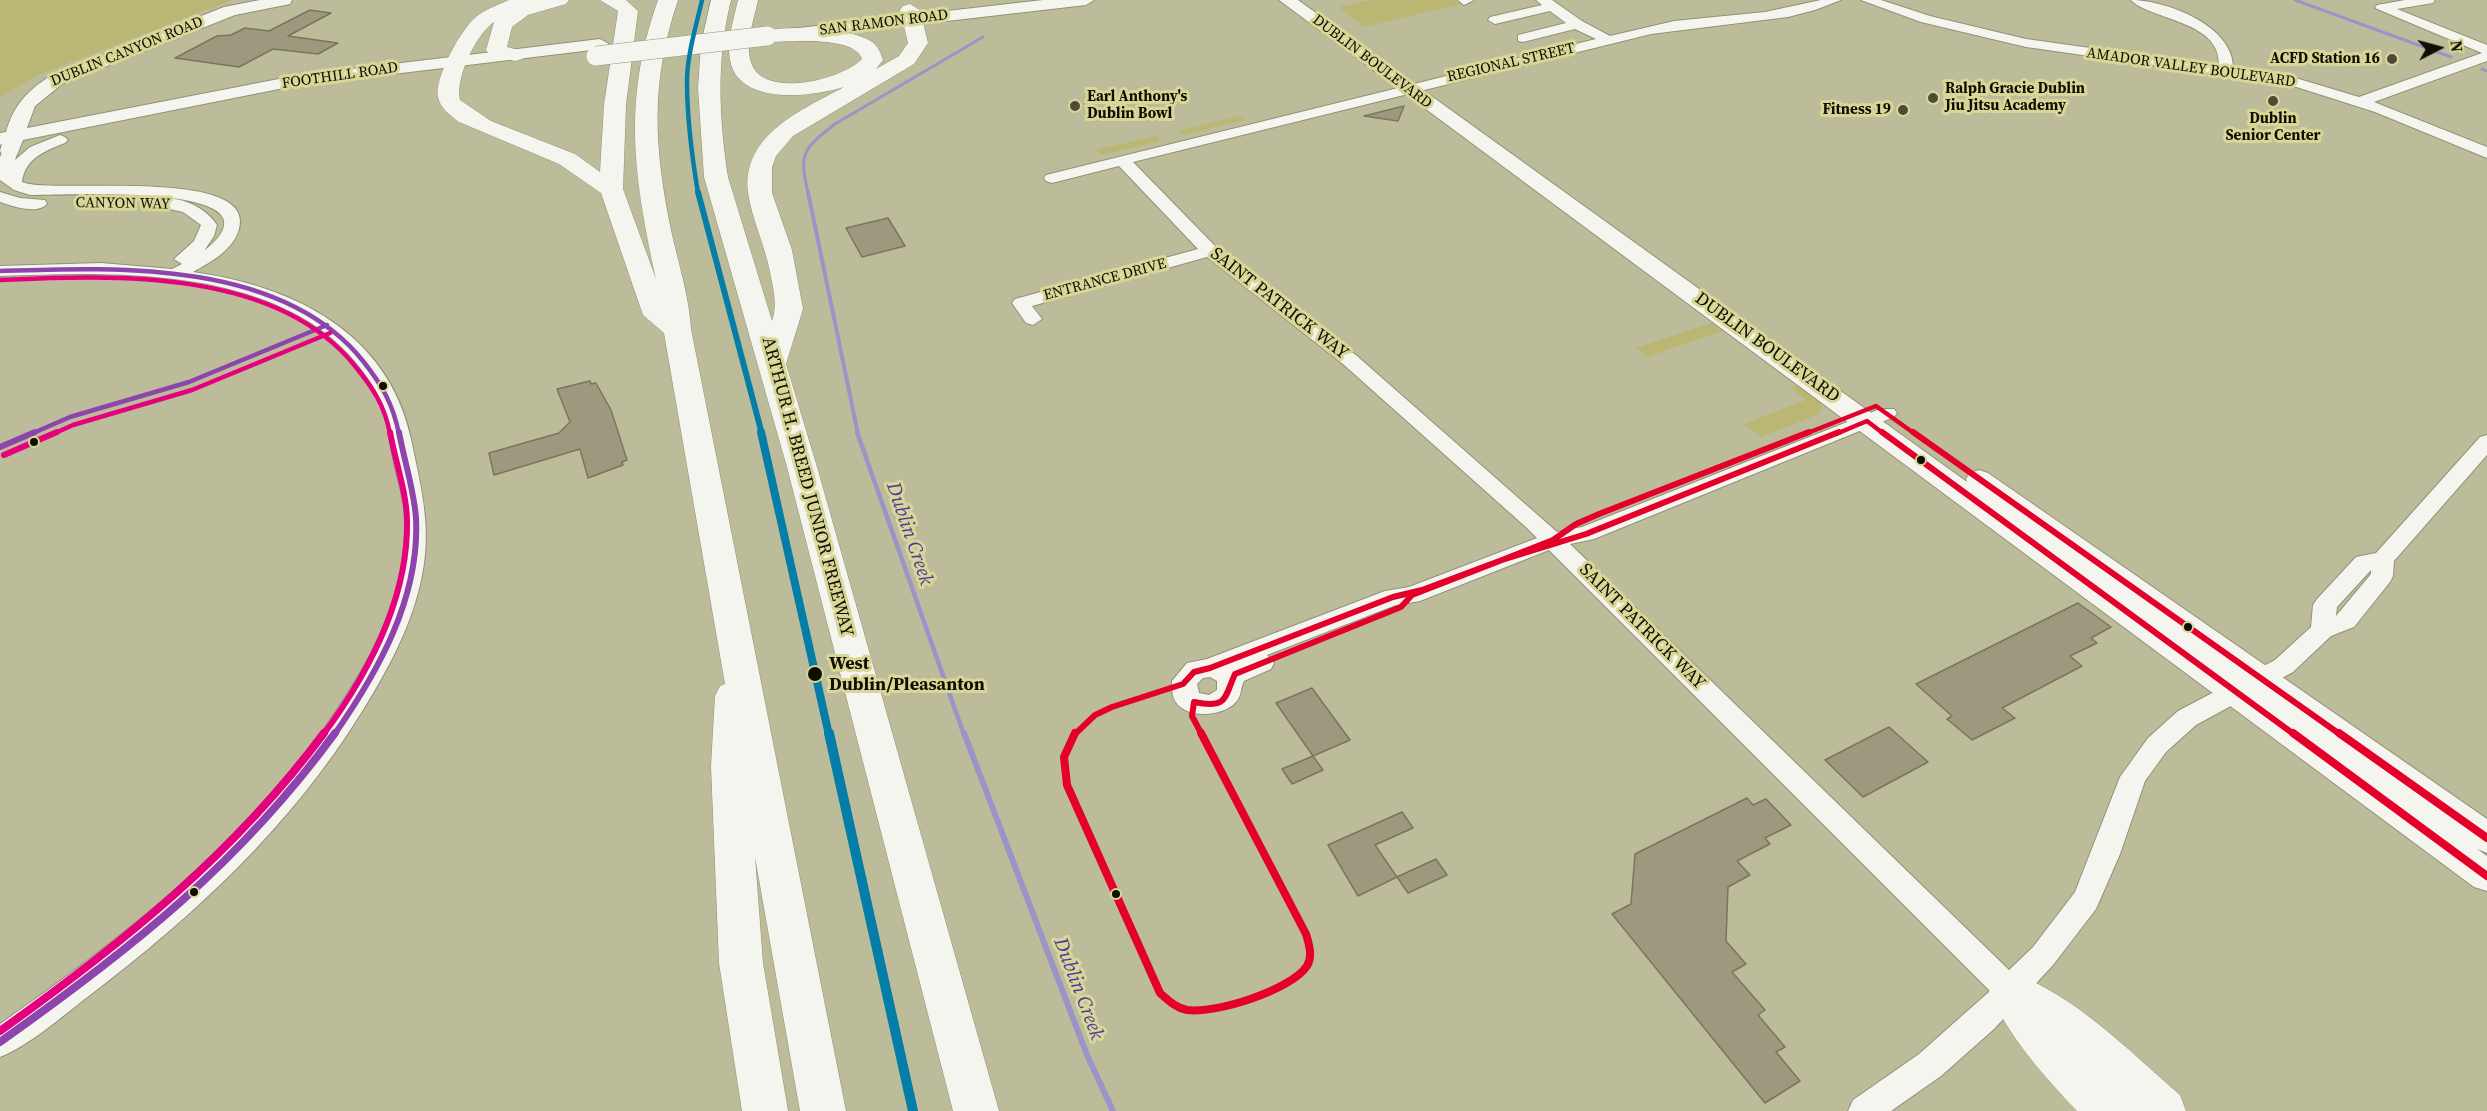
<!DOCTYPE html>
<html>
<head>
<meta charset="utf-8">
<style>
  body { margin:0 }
  #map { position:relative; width:2487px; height:1111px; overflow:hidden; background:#bdbc9a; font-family:"Source Serif 4",serif }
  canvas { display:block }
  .north { position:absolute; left:2409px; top:18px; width:60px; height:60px; -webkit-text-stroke:4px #d8d798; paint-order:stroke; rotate:84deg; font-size:16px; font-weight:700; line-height:24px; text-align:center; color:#100e00 }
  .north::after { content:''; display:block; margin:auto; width:21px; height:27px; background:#100e00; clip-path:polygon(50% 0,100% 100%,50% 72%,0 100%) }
</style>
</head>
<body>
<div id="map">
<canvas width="2487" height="1111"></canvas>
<div class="north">N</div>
</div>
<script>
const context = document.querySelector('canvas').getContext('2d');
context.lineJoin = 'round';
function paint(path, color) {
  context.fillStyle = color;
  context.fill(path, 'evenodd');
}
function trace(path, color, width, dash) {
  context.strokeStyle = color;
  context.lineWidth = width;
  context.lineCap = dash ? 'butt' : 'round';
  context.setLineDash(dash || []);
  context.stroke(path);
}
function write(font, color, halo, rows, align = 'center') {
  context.font = font + ' "Source Serif 4",serif';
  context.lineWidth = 6;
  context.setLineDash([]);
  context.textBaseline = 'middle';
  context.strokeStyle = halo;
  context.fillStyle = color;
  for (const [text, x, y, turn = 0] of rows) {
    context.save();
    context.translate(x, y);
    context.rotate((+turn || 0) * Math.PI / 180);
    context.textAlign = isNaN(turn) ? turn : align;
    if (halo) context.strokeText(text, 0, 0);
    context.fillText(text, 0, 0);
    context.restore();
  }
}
paint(new Path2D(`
  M0 0H232L40 74 0 97Z
  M1371 0H1455L1461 4 1364 27 1339 7Z
  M1239 116 1244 120 1182 135 1177 131Z
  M1156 136 1160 141 1101 155 1096 150Z
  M1711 323 1722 331 1647 357 1636 348Z
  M1798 385 1819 401 1822 407 1819 414 1761 437 1744 424 1806 400 1791 388Z`), '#b9b773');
trace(new Path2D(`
  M2295 0 2451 57
  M2482 69 2487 71
  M808 193C799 153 802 150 835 124L983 37`), '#9b94c7', 3);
trace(new Path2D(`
  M808 192 858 434`), '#9b94c7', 4);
trace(new Path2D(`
  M857 432 964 735`), '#9b94c7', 4.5);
trace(new Path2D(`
  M964 733 1087 1055 1113 1111`), '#9b94c7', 6);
const building = new Path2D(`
  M310 10 331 13 288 36 338 43 318 54 273 49 239 67 175 58 217 36 231 35 245 28 269 31Z
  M1404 106 1398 121 1364 116Z
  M888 218 905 246 862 257 846 228Z
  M590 381 591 384 596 383 611 410 627 460 622 462 623 465 588 478 580 449 494 475 489 453 559 433 570 422 557 389Z
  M2078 603 2111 627 2091 638 2097 643 2070 656 2082 666 2002 708 2015 718 1972 740 1947 719 1952 716 1916 684Z
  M1312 688 1350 740 1313 756 1323 770 1292 784 1282 769 1313 756 1276 703Z
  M1889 727 1928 762 1863 797 1825 760Z
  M1747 798 1753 805 1766 799 1791 825 1765 838 1770 844 1737 861 1750 875 1728 887 1726 941 1746 964 1732 972 1765 1010 1758 1015 1785 1047 1776 1052 1800 1081 1765 1103 1612 914 1631 904 1635 854Z
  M1402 812 1413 828 1375 845 1397 877 1358 896 1328 845Z
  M1436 859 1447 875 1408 893 1397 877Z`);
paint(building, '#9e997e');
trace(building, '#7a765a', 1.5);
const minor = new Path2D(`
  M1458 0H1474L1464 5Z
  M1536 0H1552L1582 21 1610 36 1674 21 1765 12 1821 0H1841L1815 10 1788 17 1651 34 1133 162 1216 247 1357 356 1557 532 1582 527 1880 409H1894L1897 413 1894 417 1594 539 1570 544 2009 970 2033 947 2075 892 2120 777 2148 738 2178 711 2275 660 2311 627 2313 605 2317 599 2356 557 2376 553 2480 437 2487 435V455L2394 561 2393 576 2390 582 2354 627 2331 636 2293 672 2196 725 2166 752 2145 781 2120 854 2096 909 2053 965 1994 1029 1941 1076 1891 1111H1848L1853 1100 1919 1054 1990 991 1549 550 1420 601 1396 605 1267 655 1274 663 1271 669 1244 681C1240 689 1242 695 1236 702 1222 718 1180 720 1173 696 1172 691 1172 685 1172 681L1187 663 1207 659 1385 591 1409 587 1537 538 1527 528 1343 364 1207 257 1032 306 1042 319 1033 325 1026 323 1012 303 1015 299 1198 249 1119 166 1052 183 1046 181 1044 178 1046 175 1596 39 1575 29 1523 42 1518 41V35L1566 23 1550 11 1495 24 1488 20 1490 17 1542 5ZM2371 570V574L2336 616 2337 607ZM1210 677 1217 681V690L1209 695 1199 693 1197 684 1203 678Z
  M1861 0H1881L1930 16 2026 39 2219 66C2221 20 2152 21 2131 0 2166 0 2234 26 2233 68L2289 76 2359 97 2482 53 2375 8 2377 5 2405 0H2435L2433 3 2397 9 2487 45V61L2374 102 2487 147V158L2375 112 2287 84 2026 47 1921 22Z
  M60 135 65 137 68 140 65 143C45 151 25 158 22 182 49 195 257 165 239 229 233 250 211 262 193 272 293 286 388 332 411 439 422 492 433 531 420 585 409 631 386 673 361 713 292 825 194 916 90 995 62 1016 32 1044 0 1057V1024C138 928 274 821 360 673 387 628 408 570 405 517 404 498 398 481 394 463 389 438 387 409 373 386 300 265 124 271 0 276V266L101 263 172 269 182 264 174 259 194 241 201 225 183 212 156 206 154 203 156 200C179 194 205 207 217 225L214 236 204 251C295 180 53 196 30 195L14 190 0 180V157L4 148H16L18 151 15 160 30 147Z
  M0 192 20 198 45 200 47 204C37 215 12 206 0 202Z`);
const major = new Path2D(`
  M260 0H292L290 4 235 15 62 84 35 106 27 128 294 76 600 39 609 44 600 49 294 86 23 140 17 155H3L0 151 2 144 0 145V133L6 132C14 105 26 92 50 76L224 7Z
  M1043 0H1094L1086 5 790 39 781 34 790 29Z
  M1279 0H1298L1967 482 1966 479 1970 473 1979 470 1988 473 2487 819V853L2477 849 2487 856V891L2474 887Z`);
const highway = new Path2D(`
  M509 0H569L566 4 528 15 512 27 507 47 522 51 525 55 522 59 515 61 489 54 486 50 494 22C476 34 455 78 460 100L491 121 575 154 600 172 604 105 618 11 600 0H626L638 11 626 105 623 189 656 279C634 176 622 102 658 0H678C650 83 654 146 671 230 678 263 689 295 691 329L846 1111H800L755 857 763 963 788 1111H742L719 963 711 766 715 696 720 686 725 684 664 333 643 315 601 193 559 164 459 122C451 116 440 108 438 97 434 78 461 29 476 17 485 9 498 5 509 0Z
  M711 0H731C716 60 719 117 728 177L772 321C778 305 773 289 770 272 765 245 751 217 748 192 742 134 802 110 844 87 812 97 738 106 730 60 726 40 734 19 738 0H758C754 19 744 46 752 65 767 99 843 79 862 59 854 35 788 42 767 42L760 40 757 36 760 32C786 25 842 27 867 39 876 43 880 50 883 60L876 69 899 56 908 43 900 10 903 6 910 4 920 10 928 43 914 64 793 136 776 156 772 167V193L792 250 803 309 786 364 817 467 999 1111H953L787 467 704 177 698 88 701 44Z
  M2011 972C2076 996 2128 1050 2180 1095L2186 1111H2077C2043 1075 2009 1037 1989 992L1995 978Z`);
trace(minor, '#919176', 2);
trace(major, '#919176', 2);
trace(highway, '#919176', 1);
paint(minor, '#f5f5f0');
paint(major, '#f5f5f0');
paint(highway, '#f5f5f0');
const majorBridge = new Path2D(`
  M596 56 767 36`);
trace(majorBridge, '#919176', 20, []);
trace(majorBridge, '#f5f5f0', 19);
trace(new Path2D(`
  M1805 434 1876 406 1915 434
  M1836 434 1867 421 1884 434`), '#e4002b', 4.5);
trace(new Path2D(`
  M1882 432 2295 735
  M1913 432 2341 735
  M1502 560 1553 540 1576 524 1599 514 1809 432
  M1502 560 1586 534 1839 432
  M1074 735 1095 715 1112 707 1183 684 1194 672 1210 668 1393 597 1422 590 1502 560 1412 595 1401 607 1235 674C1224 698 1228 709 1194 702L1192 716 1202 735`), '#e4002b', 6);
trace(new Path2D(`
  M1075 733 1064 757 1067 785 1160 993C1168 1000 1176 1008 1187 1010 1216 1014 1291 990 1307 966 1313 956 1309 944 1306 934L1201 733
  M2293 733 2487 876
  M2339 733 2487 838`), '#e4002b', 8);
trace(new Path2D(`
  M0 271C117 267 282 260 363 361 382 385 393 404 399 434
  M31 434 70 417 189 382 327 325`), '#8e44ad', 4.5);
trace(new Path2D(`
  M0 447 35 432
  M334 735C378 672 420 598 416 518 414 490 404 460 399 432`), '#8e44ad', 6);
trace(new Path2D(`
  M0 1042C131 949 239 864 335 733`), '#8e44ad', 8);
trace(new Path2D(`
  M0 280C114 275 276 268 355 366 373 388 385 406 390 434
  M53 434 73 425 192 390 330 333`), '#e5007d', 4.5);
trace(new Path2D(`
  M4 455 57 432
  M323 735C368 674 408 599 407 522 407 493 395 461 390 432`), '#e5007d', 6);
trace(new Path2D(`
  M0 1031C123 943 233 855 324 733`), '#e5007d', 8);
trace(new Path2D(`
  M698 193C692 157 687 119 687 82 687 55 696 27 702 0`), '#057ea7', 4.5);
trace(new Path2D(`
  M698 192 762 434`), '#057ea7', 6);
trace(new Path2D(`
  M761 432 829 735`), '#057ea7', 8);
trace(new Path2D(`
  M829 733 913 1111`), '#057ea7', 10);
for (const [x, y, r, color] of [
  [2392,59,6,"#4d4b36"],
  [1933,98,6,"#4d4b36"],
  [2273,101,6,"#4d4b36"],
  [1075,106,6,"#4d4b36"],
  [1903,110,6,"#4d4b36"],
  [383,386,5,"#100e00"],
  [34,442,5,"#100e00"],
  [1921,460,5,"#100e00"],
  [2188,627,5,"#100e00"],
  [815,674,8,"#100e00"],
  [194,892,5,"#100e00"],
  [1116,894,5,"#100e00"]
]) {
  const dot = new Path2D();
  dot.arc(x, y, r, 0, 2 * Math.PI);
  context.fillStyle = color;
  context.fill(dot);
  trace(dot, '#d8d798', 2);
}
write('15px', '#100e00', '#d8d798', [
  ["SAN RAMON ROAD",884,23,-7],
  ["DUBLIN CANYON ROAD",127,52,-22],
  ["DUBLIN BOULEVARD",1372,62,37],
  ["REGIONAL STREET",1511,63,-13],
  ["AMADOR VALLEY BOULEVARD",2191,68,8],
  ["FOOTHILL ROAD",340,76,-8],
  ["CANYON WAY",123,204,1],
  ["ENTRANCE DRIVE",1105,280,-15]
]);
write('bold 15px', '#100e00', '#d8d798', [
  ["ACFD Station 16",2380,59],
  ["Ralph Gracie Dublin",1945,89,"left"],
  ["Jiu Jitsu Academy",1945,106,"left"],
  ["Earl Anthony's",1087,97,"left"],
  ["Dublin Bowl",1087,114,"left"],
  ["Fitness 19",1891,110],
  ["Dublin",2273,119,"center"],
  ["Senior Center",2273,136,"center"]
], 'right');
write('18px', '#100e00', '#d8d798', [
  ["SAINT PATRICK WAY",1279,304,38],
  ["DUBLIN BOULEVARD",1767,348,36],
  ["ARTHUR H. BREED JUNIOR FREEWAY",807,487,75],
  ["SAINT PATRICK WAY",1642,627,45]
]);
write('bold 18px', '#100e00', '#d8d798', [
  ["West",829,664],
  ["Dublin/Pleasanton",829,685]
], 'left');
write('italic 20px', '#4e399f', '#d8d798', [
  ["Dublin Creek",909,534,71],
  ["Dublin Creek",1078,989,69]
]);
</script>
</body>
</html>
